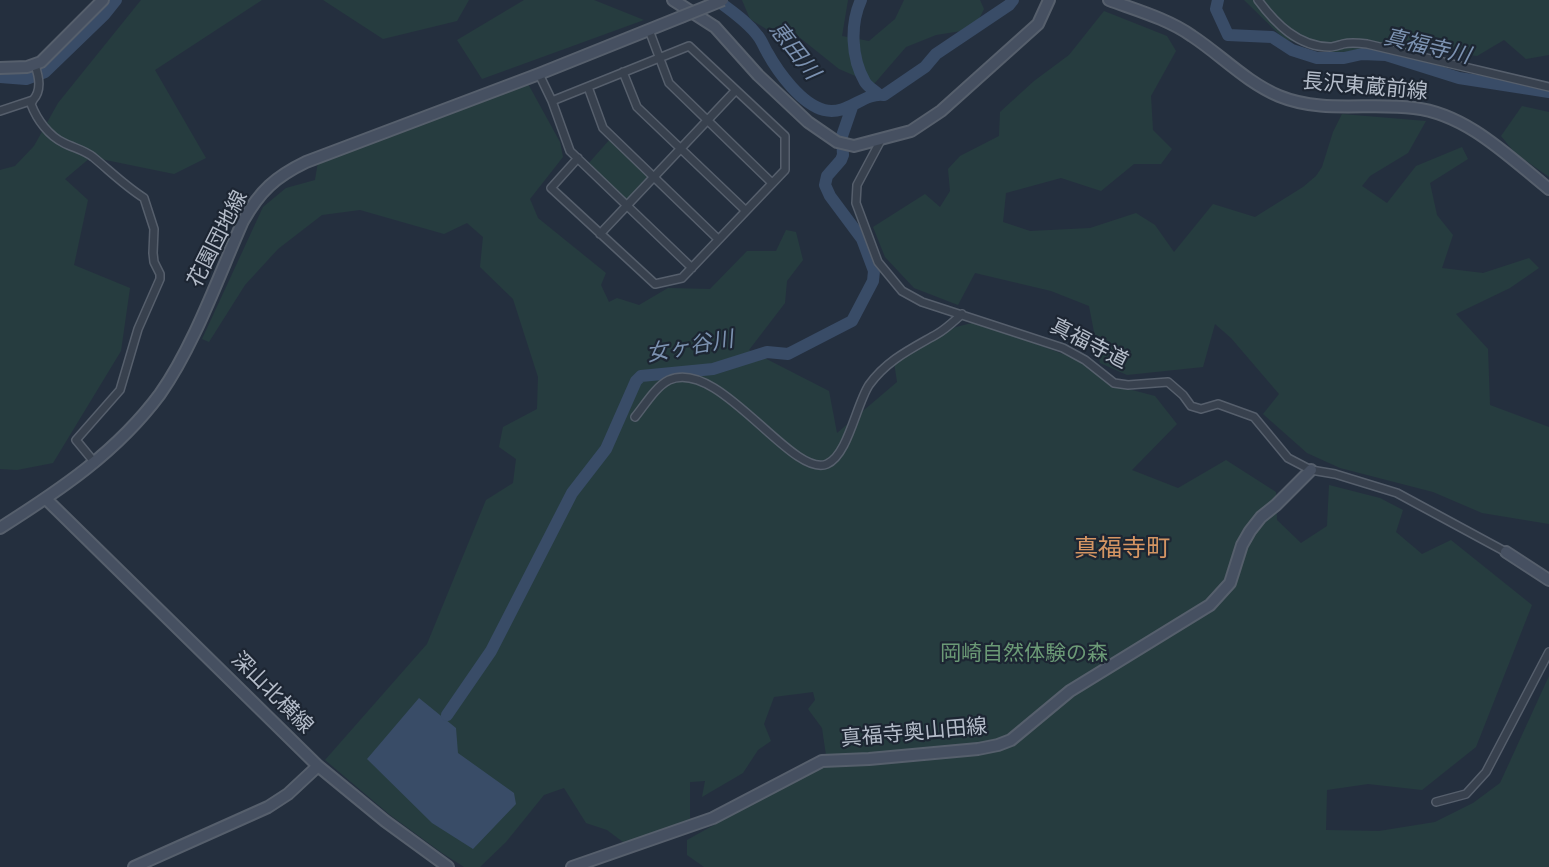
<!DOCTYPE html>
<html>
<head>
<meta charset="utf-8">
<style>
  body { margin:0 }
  canvas { display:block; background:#242f3e }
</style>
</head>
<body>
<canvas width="1549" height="867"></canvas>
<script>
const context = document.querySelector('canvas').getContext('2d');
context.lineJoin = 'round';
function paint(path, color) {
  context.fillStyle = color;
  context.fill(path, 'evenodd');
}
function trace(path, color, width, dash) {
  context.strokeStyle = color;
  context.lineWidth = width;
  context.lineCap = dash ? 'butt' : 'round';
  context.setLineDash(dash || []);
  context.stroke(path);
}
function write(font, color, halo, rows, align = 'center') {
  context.font = font + ' Rubik,"Noto Sans JP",sans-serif';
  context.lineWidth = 4.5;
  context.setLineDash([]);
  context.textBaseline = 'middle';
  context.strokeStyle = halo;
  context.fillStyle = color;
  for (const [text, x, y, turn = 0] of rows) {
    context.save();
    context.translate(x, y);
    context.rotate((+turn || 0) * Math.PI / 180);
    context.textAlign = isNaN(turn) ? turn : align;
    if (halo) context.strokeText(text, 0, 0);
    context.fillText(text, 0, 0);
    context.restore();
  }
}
paint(new Path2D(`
  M141 0H262L155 70 206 158 174 174 91 157 65 179 88 200 74 265 130 288 121 351 53 463 17 470 0 469V170L15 166 34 146 58 103Z
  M323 0H469L457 21 383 39Z
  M524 0H594L644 20 482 79 457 40Z
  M742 0H848L842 36 869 41 895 19 904 0H980L984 9 974 29 936 35 906 47 874 84 839 69 794 33 771 32 750 19Z
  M1244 0H1549V55L1526 59 1504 40 1477 56 1438 51 1331 52 1284 39Z
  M1104 11 1167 36 1176 51 1151 96 1153 130 1172 149 1161 164H1134L1101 191 1061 178 1006 193 1003 222 1030 231 1090 228 1136 213 1155 225 1174 252 1213 204 1255 217 1303 187 1316 176 1322 167 1333 132 1342 114 1426 121 1408 153 1370 176 1362 186 1387 203 1416 166 1462 147 1468 159 1430 183 1437 215 1453 235 1442 268 1483 273 1529 258 1539 268 1510 288 1456 314 1488 349 1490 405 1549 427V524L1482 513 1433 492 1340 468 1307 453 1263 414 1279 394 1231 338 1215 324 1203 367 1127 375 1100 363 1089 306 1051 291 975 273 958 305 914 288 885 257 873 227 925 194 940 207 950 191 948 169 960 156 999 136 1000 112 1034 81 1069 55Z
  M527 82 560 142 563 157 530 199 538 218 606 273 601 285 609 302 617 298 639 305 668 288 710 289 747 251H776L786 230 796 232 803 260 787 281 785 303 749 350 829 391 837 433 897 382 894 362 956 327 976 322 1074 358 1113 385 1155 396 1177 424 1132 470 1178 488 1226 460 1276 492 1277 520 1301 543 1327 526 1329 485 1380 498 1403 510 1396 532 1422 554 1451 540 1532 605 1476 747 1422 790 1368 784 1327 790 1326 830 1379 831 1435 822 1473 803 1500 783 1549 676V867H704L687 855V840L827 762 822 728 808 709 815 700 813 692 774 697 764 724 771 741 758 750 743 773 702 797 705 781 690 782V820L627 845 607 830 586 823 564 788 544 795 506 842 480 867H464L442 853 390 815 325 760 427 644 486 500 513 483 516 459 499 447 503 427 537 409 538 377 513 299 480 267 483 237 467 223 444 234 360 210 322 215 278 249 245 285 209 342 202 339 263 207 286 188 315 180 318 162Z
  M1522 106 1549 112V177L1515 153 1501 136Z
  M611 138 650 175 626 201 588 164Z`), '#263c3f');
paint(new Path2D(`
  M419 698 456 728 458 753 514 793 516 804 473 849 432 823 367 759Z`), '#394c67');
trace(new Path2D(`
  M717 0C731 11 747 21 758 36 762 41 764 47 767 52 778 72 801 104 824 110 848 116 863 92 884 95L925 67 936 54 1009 5 1013 0
  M861 0C850 24 851 58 865 82 868 87 874 90 878 94
  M1218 0 1216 9 1228 35 1272 37 1292 50 1317 58H1344L1362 54 1386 55 1459 78 1549 92
  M0 77 26 79 45 72 104 15 116 0
  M447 715 491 651 572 493 606 449 636 381 641 376 713 369 767 352 788 354 852 321 873 281 874 271 862 239 830 196 825 185 827 176 841 160 843 155 842 136 852 107`), '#394c67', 12);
const street = new Path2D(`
  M1258 0C1275 23 1298 47 1330 47 1334 47 1339 45 1343 44 1351 42 1359 43 1367 44L1549 87
  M649 30 669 83 772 183
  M623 72 637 107 745 210
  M539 74 552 101 570 151 692 268
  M588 87 603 128 718 239
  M33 100 31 104C37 120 49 136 64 143 74 148 84 150 93 157 110 171 125 186 144 198L154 229 153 253 154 262 160 274V279L138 329 120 390 76 440 95 463
  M33 100C42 90 39 77 35 65
  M552 101 689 46 785 136V170L682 278 655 284 551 188 578 158
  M0 111 33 100
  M881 140 857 185 856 203 878 262 902 291 922 302 1063 348 1085 360 1114 383 1128 385 1168 382 1183 395 1191 406 1201 409 1218 404 1254 417 1288 458 1311 470 1335 474 1397 493 1506 552
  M600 234 736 90
  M635 417C645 405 655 387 669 380 719 357 792 479 827 464 848 455 856 405 869 385 887 360 911 349 937 334 946 329 954 321 962 314
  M1436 802 1466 794 1486 772 1549 652`);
const secondary = new Path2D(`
  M673 0 715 27 758 75 808 122 837 142 854 146 911 131 941 111 1038 24 1049 0
  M1109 0C1136 10 1168 19 1192 36 1221 55 1246 82 1279 96 1323 114 1368 102 1414 108 1467 114 1509 157 1549 189
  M0 68 27 67 41 62 103 0
  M46 499 318 766 385 821 448 867
  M0 528C60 490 117 452 160 394 194 346 219 275 243 221 260 191 275 177 306 162L539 74 681 17
  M1506 552 1549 580
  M134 867 268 807 288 794 318 766
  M572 867 713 818 822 761 869 759 978 749 998 745 1011 740 1070 691 1210 605 1230 583 1242 545 1250 531 1261 517 1276 505 1311 470`);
trace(street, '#565f6c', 10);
trace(secondary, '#565f6c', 14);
trace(street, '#38414e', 7);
trace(secondary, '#465061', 10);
const secondaryBridge = new Path2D(`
  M681 17 723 0`);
trace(secondaryBridge, '#565f6c', 14, []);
trace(secondaryBridge, '#465061', 10);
write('21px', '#b4bcc9', '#1d2633', [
  ["長沢東蔵前線",1365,87,5],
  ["花園団地線",218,239,-63],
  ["真福寺道",1089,344,27],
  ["深山北横線",272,693,45],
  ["真福寺奥山田線",914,733,-5]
]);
write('21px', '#6b9a76', '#1d2633', [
  ["岡崎自然体験の森",1024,654]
]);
write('italic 22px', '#7c92b1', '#1d2633', [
  ["真福寺川",1427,47,13],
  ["恵田川",794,51,52],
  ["女ヶ谷川",690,347,-10]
]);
write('24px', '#d59563', '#1d2633', [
  ["真福寺町",1122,549]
]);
</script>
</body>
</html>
